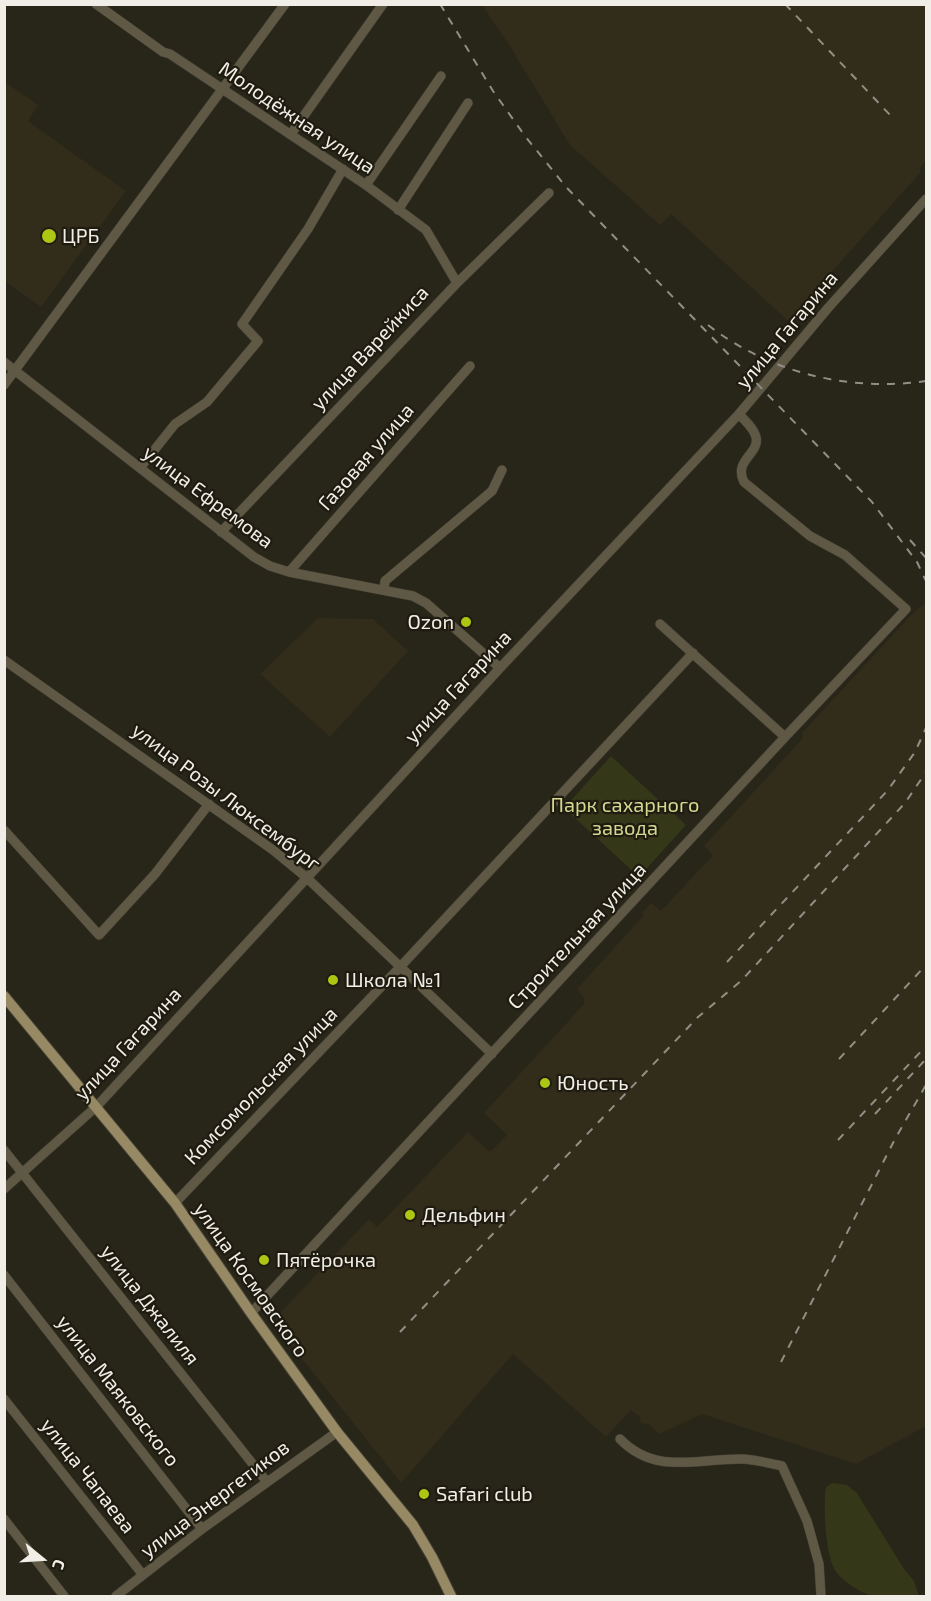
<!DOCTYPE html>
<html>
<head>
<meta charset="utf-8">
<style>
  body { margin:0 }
  #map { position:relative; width:931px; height:1601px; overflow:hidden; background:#282519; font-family:"Exo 2",sans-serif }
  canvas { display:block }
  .frame { position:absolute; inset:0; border:6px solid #f0eee6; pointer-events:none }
  .north { position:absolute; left:12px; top:1529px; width:60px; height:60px; -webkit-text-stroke:4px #1f1b10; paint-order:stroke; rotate:108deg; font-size:16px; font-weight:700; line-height:24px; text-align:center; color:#f0eee6 }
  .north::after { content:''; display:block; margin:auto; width:21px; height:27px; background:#f0eee6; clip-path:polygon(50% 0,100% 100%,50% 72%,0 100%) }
</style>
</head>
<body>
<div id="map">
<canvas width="931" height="1601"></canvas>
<div class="frame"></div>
<div class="north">С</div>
</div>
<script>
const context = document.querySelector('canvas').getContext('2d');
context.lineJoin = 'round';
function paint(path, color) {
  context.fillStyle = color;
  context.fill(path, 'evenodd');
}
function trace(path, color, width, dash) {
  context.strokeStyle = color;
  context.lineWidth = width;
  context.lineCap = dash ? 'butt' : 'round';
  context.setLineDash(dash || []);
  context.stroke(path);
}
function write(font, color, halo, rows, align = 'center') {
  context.font = font + ' "Exo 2",sans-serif';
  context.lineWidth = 4.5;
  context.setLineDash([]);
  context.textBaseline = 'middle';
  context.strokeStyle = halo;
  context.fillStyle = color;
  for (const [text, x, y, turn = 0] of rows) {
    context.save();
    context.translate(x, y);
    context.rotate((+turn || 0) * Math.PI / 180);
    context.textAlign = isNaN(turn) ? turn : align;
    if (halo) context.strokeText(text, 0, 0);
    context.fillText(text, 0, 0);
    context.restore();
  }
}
paint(new Path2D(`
  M482 5H926V161L920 168V173L788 321 671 214 660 225 570 145 511 48Z
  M5 82 38 105 28 121 126 191 41 307 5 281Z
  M926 602V1426L856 1464 702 1414 659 1434 647 1423 645 1425 639 1421 641 1418 631 1410 606 1437 513 1354 401 1483 276 1326 277 1316 369 1219 377 1227 468 1132 490 1152 507 1135 484 1113 584 1004V998L577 989 644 915 642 913 651 903 661 911 713 855 704 846 803 738 802 733 912 614Z
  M318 618 373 619 408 651 330 737 260 674Z`), '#322c1a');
paint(new Path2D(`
  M611 756 686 825 639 877 564 808Z
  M832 1483 847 1485 857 1493 904 1569 914 1581 919 1596C906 1597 884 1599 872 1596 861 1593 844 1582 837 1573 825 1559 823 1505 826 1487Z`), '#353719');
const minor = new Path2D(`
  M96 4 163 52 170 54 366 185 426 230 457 283
  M291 134 383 4
  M366 185 441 76
  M398 210 468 103
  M4 362 254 557 270 566 289 572 413 596 426 603 500 668
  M4 385 285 4
  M140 468 175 424 207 402 258 341 242 324 308 229 343 169
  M221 532 457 283 549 193
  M289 572 470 366
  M384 589 385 581 492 491 502 470
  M660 624 785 737
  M4 660 273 850 307 878 492 1054
  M4 830 99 935 155 874 209 804
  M4 1150 267 1482
  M4 1189 97 1106 500 668 739 414 828 308 926 199
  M175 1203 401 966 693 653
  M4 1275 202 1529
  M251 1313 785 737 906 609 845 555 810 536 744 482C733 460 760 454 756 437 754 428 745 421 739 414
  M4 1399 143 1575
  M620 1439C655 1475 696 1459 740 1459 754 1459 768 1463 782 1466L807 1521 819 1564 821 1596
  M4 1519 64 1596
  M116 1596 202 1529 337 1432`);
const major = new Path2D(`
  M4 996 175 1203 251 1313 337 1432 413 1525 432 1557 451 1596`);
trace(minor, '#444136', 10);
trace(major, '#444136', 12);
trace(minor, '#5e5845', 9);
trace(major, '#968963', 10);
trace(new Path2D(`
  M440 4 493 91 525 136 566 187 872 502 917 562 926 581
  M785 4 891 116
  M708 325C770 373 849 392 926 381
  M910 540 926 558
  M727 962 888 790 915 752 926 728
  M839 1059 926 965
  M875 1114 926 1059
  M838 1140 926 1046
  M400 1332 698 1017 741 981 905 803 926 772
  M781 1362 895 1139 926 1085`), '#918f85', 2, [8, 8]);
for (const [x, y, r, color] of [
  [49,236,8,"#acc613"],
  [466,622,6,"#acc613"],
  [333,980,6,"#acc613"],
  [545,1083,6,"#acc613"],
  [410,1215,6,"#acc613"],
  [264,1260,6,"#acc613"],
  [424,1494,6,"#acc613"]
]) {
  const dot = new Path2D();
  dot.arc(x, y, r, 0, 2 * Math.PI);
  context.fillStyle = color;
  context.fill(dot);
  trace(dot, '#1f1b10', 2);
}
write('20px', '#f0eee6', '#1f1b10', [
  ["Молодёжная улица",297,118,34],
  ["улица Гагарина",787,330,-50],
  ["улица Варейкиса",370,348,-47],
  ["Газовая улица",366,457,-49],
  ["улица Ефремова",208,497,37],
  ["улица Гагарина",458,687,-47],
  ["улица Розы Люксембург",226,797,37],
  ["Строительная улица",577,936,-47],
  ["улица Гагарина",128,1044,-47],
  ["Комсомольская улица",261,1086,-46],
  ["улица Космовского",251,1280,55],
  ["улица Джалиля",150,1305,52],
  ["улица Маяковского",118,1391,52],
  ["улица Чапаева",88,1476,52],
  ["улица Энергетиков",215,1499,-37]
]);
write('20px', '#f0eee6', '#1f1b10', [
  ["ЦРБ",62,236],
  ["Ozon",454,622,"right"],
  ["Школа №1",345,980],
  ["Юность",557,1083],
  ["Дельфин",422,1215],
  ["Пятёрочка",276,1260],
  ["Safari club",436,1494]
], 'left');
write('20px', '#d2da8f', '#1f1b10', [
  ["Парк сахарного",625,805],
  ["завода",625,828]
]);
</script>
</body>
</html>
